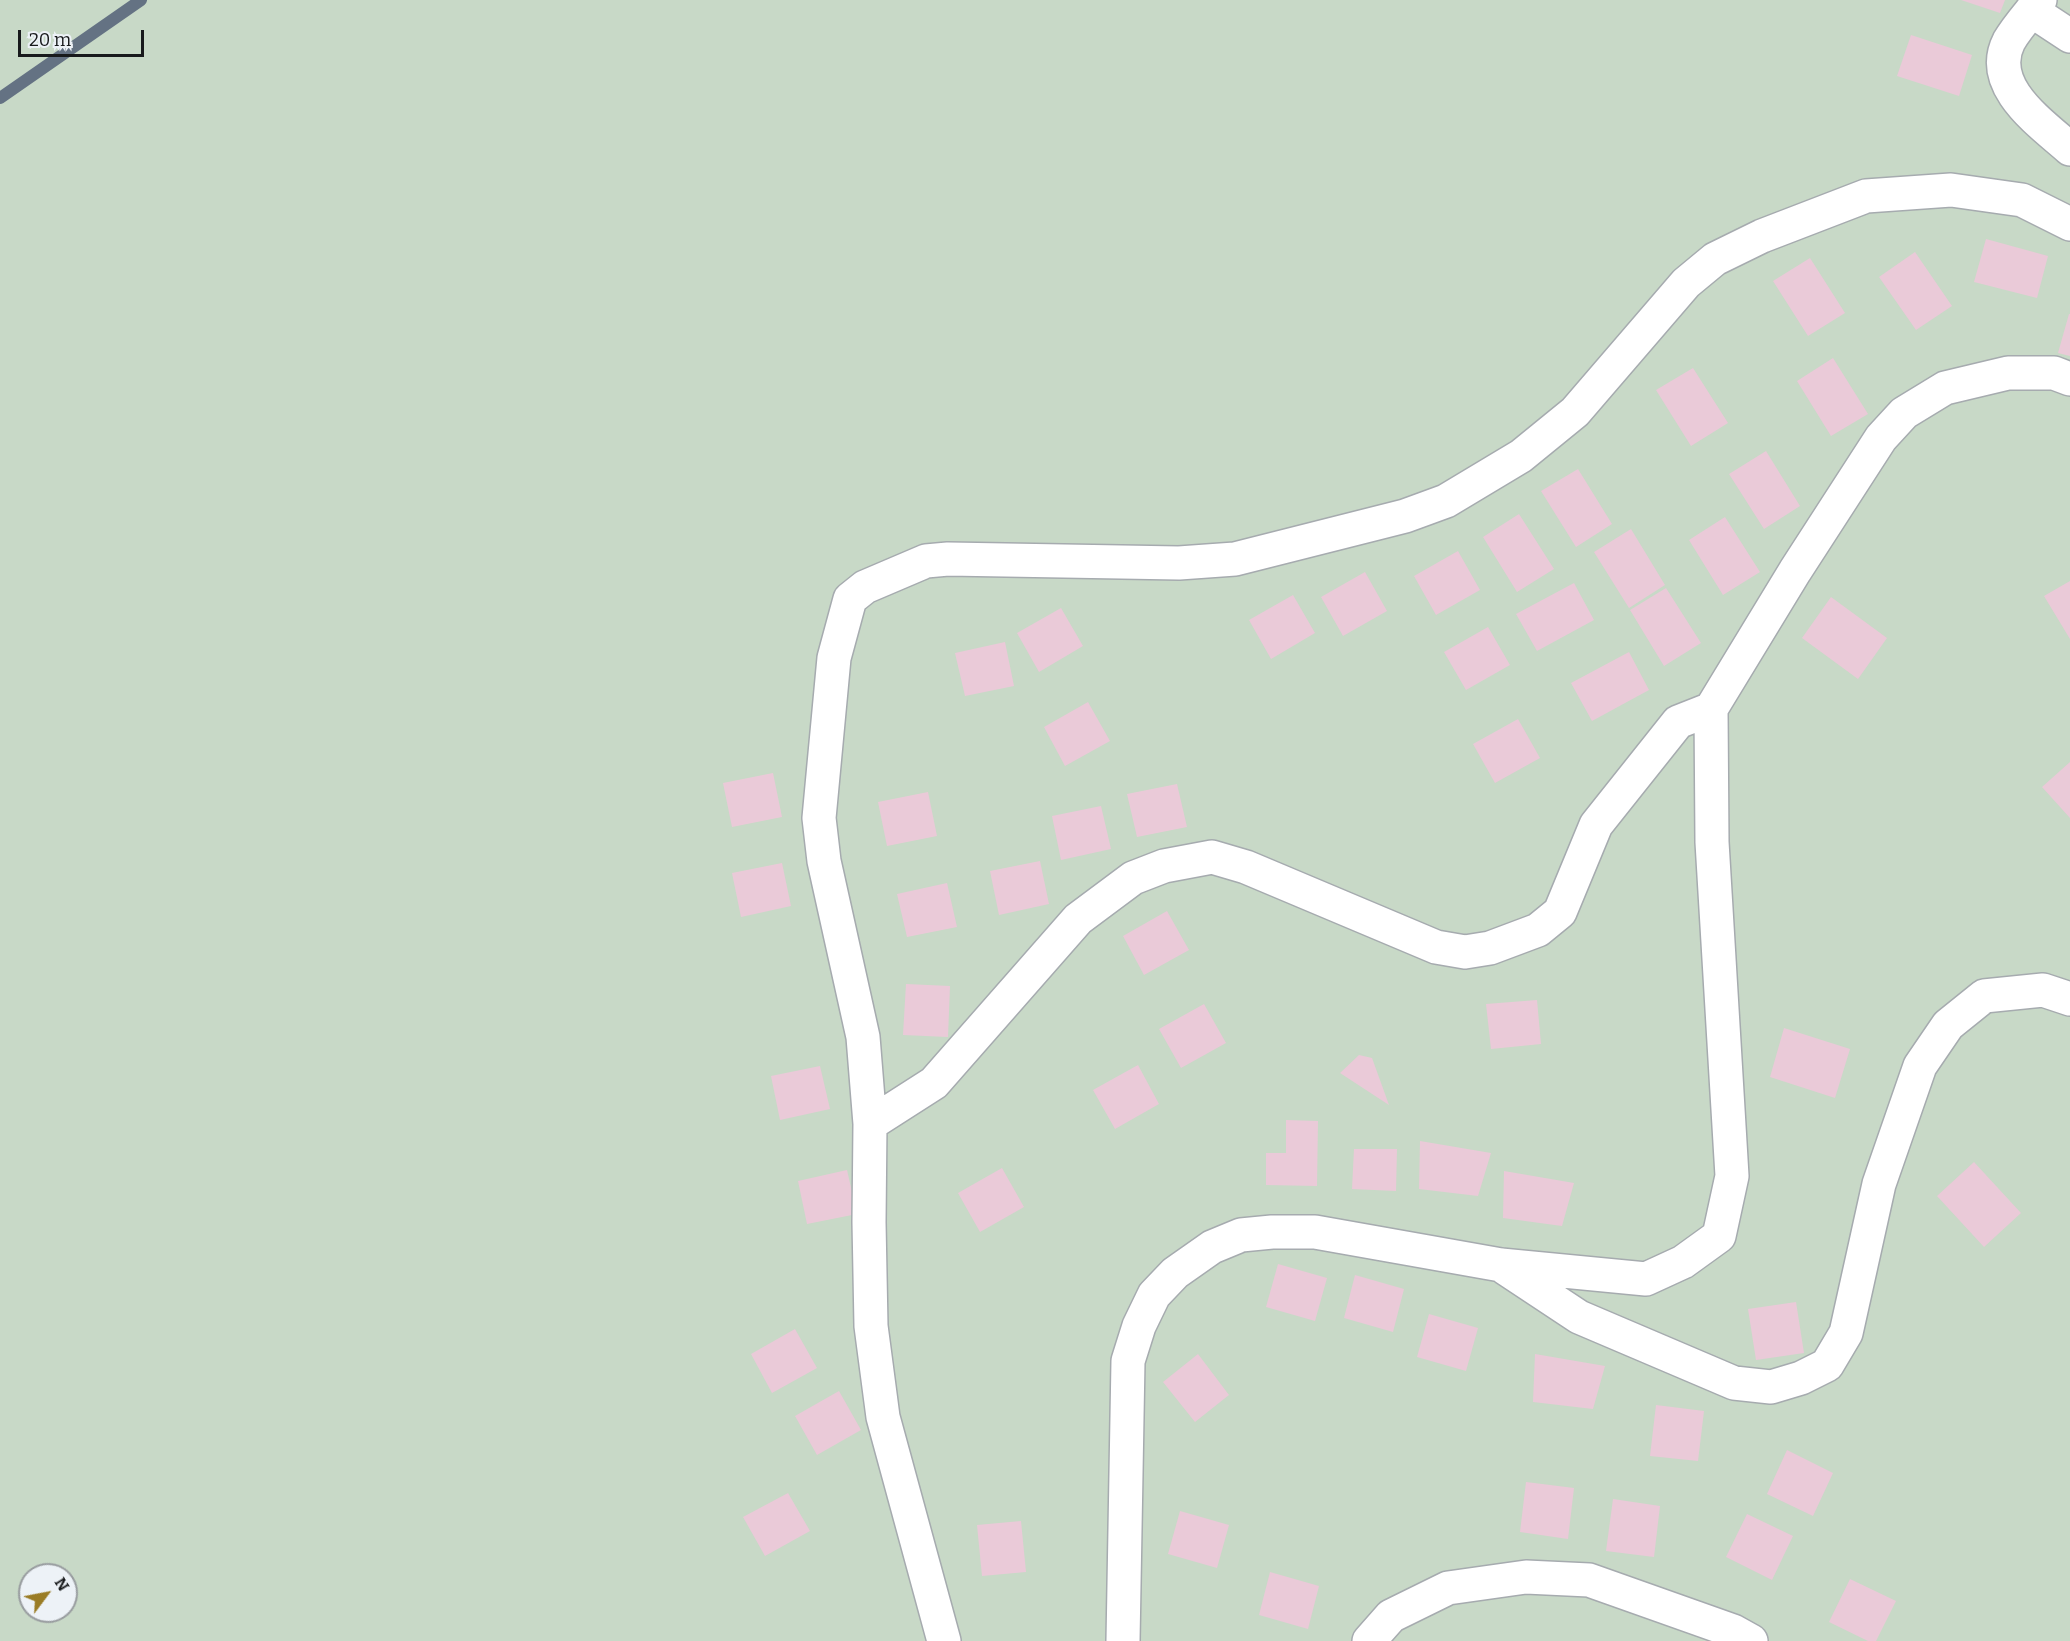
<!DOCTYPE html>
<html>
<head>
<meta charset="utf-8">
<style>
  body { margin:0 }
  #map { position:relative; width:2070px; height:1641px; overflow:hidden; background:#edf2f7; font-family:Bitter,serif }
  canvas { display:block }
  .north { position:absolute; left:18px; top:1563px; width:60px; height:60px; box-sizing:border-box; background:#edf2f7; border:2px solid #989c9f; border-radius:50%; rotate:58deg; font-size:16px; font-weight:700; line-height:24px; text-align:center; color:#181a1c }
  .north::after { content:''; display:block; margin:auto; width:21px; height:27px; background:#9a7c25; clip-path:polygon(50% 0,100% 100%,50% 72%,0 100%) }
  .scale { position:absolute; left:18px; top:30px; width:126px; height:27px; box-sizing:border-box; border:3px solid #181a1c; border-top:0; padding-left:8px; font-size:18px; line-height:21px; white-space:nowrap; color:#181a1c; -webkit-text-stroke:4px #edf2f7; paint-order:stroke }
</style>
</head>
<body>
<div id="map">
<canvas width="2070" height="1641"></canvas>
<div class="north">N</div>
<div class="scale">20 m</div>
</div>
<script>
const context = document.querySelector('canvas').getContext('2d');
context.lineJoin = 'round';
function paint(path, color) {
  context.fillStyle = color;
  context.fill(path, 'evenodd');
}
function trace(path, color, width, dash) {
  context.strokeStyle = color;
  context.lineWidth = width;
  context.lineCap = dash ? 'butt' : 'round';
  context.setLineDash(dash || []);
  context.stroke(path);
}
paint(new Path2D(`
  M0 0H2070V1641H0ZM30 1575H66V1611H30Z`), '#c8d9c7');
trace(new Path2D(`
  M0 98 141 0`), '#647283', 12);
paint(new Path2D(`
  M1961 0H2005L2000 13Z
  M1911 35 1972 55 1959 96 1897 76Z
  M1986 239 2048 256 2037 298 1974 282Z
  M1915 252 1952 306 1916 330 1879 277Z
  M1810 258 1845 313 1808 336 1773 281Z
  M2069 314H2070V356L2058 353Z
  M1833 358 1868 414 1831 436 1797 381Z
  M1693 368 1728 423 1691 446 1656 390Z
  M1766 451 1800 506 1764 529 1729 474Z
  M1578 469 1612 524 1576 547 1541 491Z
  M1519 514 1554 569 1517 592 1483 537Z
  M1725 517 1760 572 1723 595 1689 540Z
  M1631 529 1665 585 1629 608 1594 552Z
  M1458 551 1480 590 1436 615 1414 576Z
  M1365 572 1387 611 1343 636 1321 597Z
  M2070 581V639L2044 596Z
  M1574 583 1594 620 1537 651 1516 614Z
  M1666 588 1701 643 1664 666 1630 610Z
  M1293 595 1315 633 1271 659 1249 620Z
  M1831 597 1887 638 1858 679 1802 638Z
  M1061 608 1083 646 1039 672 1017 633Z
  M1488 627 1510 665 1466 690 1444 652Z
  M1005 642 1014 686 965 696 955 653Z
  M1629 652 1649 690 1592 721 1571 683Z
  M1088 702 1110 741 1065 766 1044 727Z
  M1518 719 1540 758 1495 783 1473 744Z
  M2070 762V818L2042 787Z
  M773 773 782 817 732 827 723 783Z
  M1177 784 1187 827 1137 837 1127 794Z
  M928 792 937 836 887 846 878 802Z
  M1101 806 1111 849 1061 860 1052 816Z
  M1040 861 1049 904 999 915 990 871Z
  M782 863 791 906 741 917 732 873Z
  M947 883 957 927 907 937 897 894Z
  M1167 911 1189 950 1144 975 1123 936Z
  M906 984 950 986 948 1037 903 1035Z
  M1537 1000 1541 1044 1491 1049 1486 1004Z
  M1204 1004 1226 1043 1181 1068 1159 1029Z
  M1784 1028 1850 1049 1835 1098 1770 1077Z
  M1359 1055 1372 1058 1389 1105 1340 1073Z
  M1138 1065 1159 1104 1115 1129 1093 1090Z
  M820 1066 830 1109 780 1120 771 1076Z
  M1286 1120 1318 1121 1317 1186 1266 1185V1153H1286Z
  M1420 1141 1491 1153 1478 1196 1419 1189Z
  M1354 1149H1397L1396 1191 1352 1189Z
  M1974 1162 2021 1213 1984 1247 1937 1196Z
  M1002 1168 1024 1207 980 1232 958 1193Z
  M847 1170 857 1214 807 1224 798 1181Z
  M1504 1171 1574 1183 1562 1226 1503 1218Z
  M1278 1264 1327 1278 1315 1321 1266 1307Z
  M1355 1275 1404 1289 1393 1332 1344 1318Z
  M1796 1302 1804 1353 1756 1360 1748 1309Z
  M1429 1314 1478 1328 1466 1371 1417 1357Z
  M795 1329 817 1368 772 1393 751 1354Z
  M1198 1354 1229 1395 1195 1422 1163 1382Z
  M1535 1354 1605 1366 1593 1409 1533 1402Z
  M839 1391 861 1430 817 1455 795 1416Z
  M1656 1405 1704 1411 1698 1461 1650 1456Z
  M1787 1450 1833 1473 1813 1516 1767 1494Z
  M1526 1482 1574 1488 1568 1539 1520 1532Z
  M788 1493 810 1531 765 1556 743 1517Z
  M1613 1499 1660 1506 1654 1557 1606 1551Z
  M1180 1511 1229 1525 1217 1568 1168 1554Z
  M1747 1514 1793 1536 1772 1580 1726 1557Z
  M1021 1521 1026 1572 982 1576 977 1525Z
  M1270 1572 1319 1586 1308 1629 1259 1615Z
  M1850 1579 1896 1601 1876 1641H1868L1829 1622Z`), '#eacad8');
const minor = new Path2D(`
  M2040 0C2030 13 2017 27 2009 41 1986 86 2041 123 2070 149
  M2032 11 2070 36
  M870 1124 934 1083 1078 919 1133 878 1164 866 1212 857 1246 867 1436 947 1465 952 1490 948 1538 930 1560 912 1596 825 1678 722 1711 709
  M1505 1268 1579 1317 1734 1383 1771 1387 1801 1378 1827 1365 1846 1333 1879 1184 1920 1066 1948 1025 1984 996 2043 990 2070 999
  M944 1641 883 1417 871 1326 869 1222 870 1124 863 1037 824 861 819 818 834 658 850 599 865 587 926 561 948 559 1179 563 1235 559 1405 516 1446 501 1521 456 1575 412 1686 283 1715 259 1762 236 1866 196 1951 190 2022 200 2070 224
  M1123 1641 1128 1361 1139 1326 1154 1295 1175 1273 1212 1247 1241 1235 1272 1232H1315L1501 1265 1646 1279 1683 1262 1719 1236 1732 1176 1712 842 1711 709 1795 571 1881 438 1904 413 1945 388 2008 373H2054L2070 379
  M1369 1641 1391 1616 1448 1588 1526 1577 1589 1580 1733 1631 1751 1641`);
trace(minor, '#a6abaf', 36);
trace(minor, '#fff', 33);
</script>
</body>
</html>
